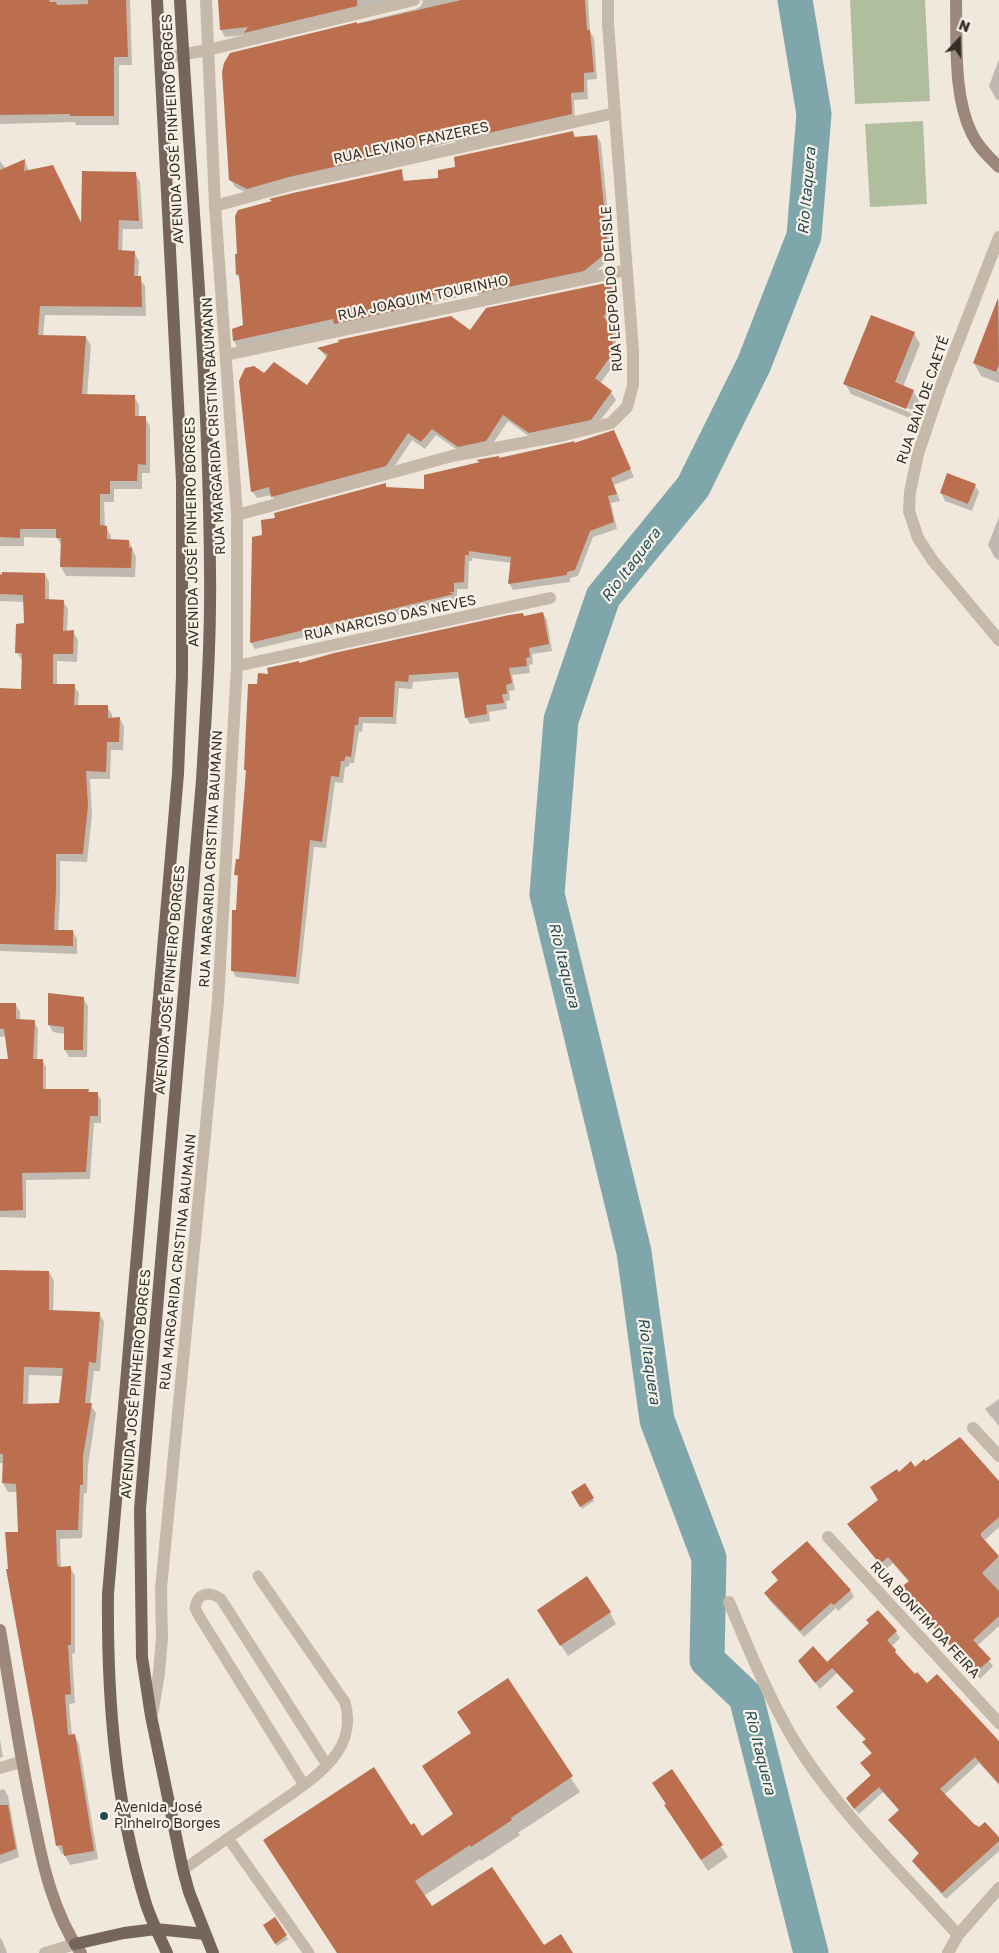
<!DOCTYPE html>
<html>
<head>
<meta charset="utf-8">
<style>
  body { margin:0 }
  #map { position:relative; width:999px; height:1953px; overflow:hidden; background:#f0e8dc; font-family:"Golos Text",sans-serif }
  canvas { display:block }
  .north { position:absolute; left:934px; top:15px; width:50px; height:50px; -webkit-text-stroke:4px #f8f2e8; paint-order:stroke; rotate:21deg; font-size:14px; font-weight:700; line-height:20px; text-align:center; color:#352d28 }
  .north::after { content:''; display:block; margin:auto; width:18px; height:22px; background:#352d28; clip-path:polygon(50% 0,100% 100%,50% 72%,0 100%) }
</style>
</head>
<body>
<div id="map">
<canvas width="999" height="1953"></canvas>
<div class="north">N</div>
</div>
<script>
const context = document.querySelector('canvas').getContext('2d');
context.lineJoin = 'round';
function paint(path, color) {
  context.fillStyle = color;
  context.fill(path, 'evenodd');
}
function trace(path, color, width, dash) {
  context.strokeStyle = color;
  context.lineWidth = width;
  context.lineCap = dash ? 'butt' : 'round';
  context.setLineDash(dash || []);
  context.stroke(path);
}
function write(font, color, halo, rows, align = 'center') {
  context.font = font + ' "Golos Text",sans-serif';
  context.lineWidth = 4.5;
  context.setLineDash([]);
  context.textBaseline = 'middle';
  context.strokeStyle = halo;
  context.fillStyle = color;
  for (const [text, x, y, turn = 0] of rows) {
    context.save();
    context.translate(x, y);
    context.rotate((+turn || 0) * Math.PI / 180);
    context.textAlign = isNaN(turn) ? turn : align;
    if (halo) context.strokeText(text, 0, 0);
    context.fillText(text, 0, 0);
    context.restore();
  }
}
paint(new Path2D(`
  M850 0H925L930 101 855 104Z
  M923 121 927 204 870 207 865 124Z`), '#b1be9e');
paint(new Path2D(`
  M0 0H130L132 65H119V125H76L75 122 0 124Z
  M220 0H413L247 35 225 37 221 30Z
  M421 0H588L590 32 594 38 597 79 587 80 588 99 574 100 575 121 459 147 455 141 252 196 235 187 231 180V54L416 9 421 6 423 1Z
  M999 59V100L996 99 989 86Z
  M573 132 576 138 597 136 601 143 608 214H605L611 244 610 257 609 260 588 278 485 300 476 293 432 303 436 310 238 348 234 341 233 329 245 326 241 282 237 274 238 255 272 202 271 200 401 170 405 182 440 179 456 168Z
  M0 161 6 169 25 161 29 171 58 175 83 226 135 173 140 182 143 229H123L122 252H134L139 261 138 277 145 286 146 316 45 315 43 337H86L91 346 87 396H134L139 405V417L145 418 150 426V473H142V489H114V502H104L105 527H106L111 536V540L129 541 136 557 135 577 66 576 61 567 62 546 57 538 24 537V546H0Z
  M611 283 615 290V314L609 322 616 331V361L600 384 611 392 616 400 595 427 534 440 508 421 490 448 463 454 436 435 425 449 412 440 390 473 276 504 272 495 257 498 252 491 264 374 308 386 327 358 319 349 471 332Z
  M999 299V383L981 376 974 363Z
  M914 333 920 344 903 387 913 391 919 401 912 419 851 394 845 383ZM852 386 912 410 911 413 852 388Z
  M614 432 634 477 614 485 620 501 611 503 617 529 593 537 578 576 570 578V582L513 590 509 583 512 563 472 558V561H469L468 589H457V599H455L456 601 255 649 251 642 264 536 277 519 385 484 387 488 425 490 480 463 478 461 499 459 575 443Z
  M975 485 979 492 972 511 945 501 941 493Z
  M999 517V560L995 558 988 545Z
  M45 574 49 582V601H63L68 609 67 632H73L78 640 77 662 57 661V685L74 686 79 693 78 706 107 707 112 714V719H120L124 726 123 750H111L110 779H90L92 815 87 862 60 861V898L58 931H73L77 939V954L0 951V689L22 690 23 661 17 653 25 625 24 602 0 601V576Z
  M543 613 547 620 552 651 532 654 533 664 529 665 530 673 512 675 515 690 509 691 510 700 506 701 507 709 489 712 490 721 470 724 466 717 460 678 413 682 412 689 399 688 396 724 363 723 362 732 359 731 354 763H350L348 767H345L343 783 335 782 326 848 314 847 299 984 236 977 232 970 239 880 236 875 240 861 247 774 245 769 258 686 269 675 300 664Z
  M83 998 88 1006 87 1057H69L65 1050V1034L53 1032 49 1025Z
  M0 1005H16L20 1012V1021H34L38 1029 37 1060H42L46 1067V1090H88L90 1093H97L101 1100V1123H94L90 1179 26 1180V1218L0 1217V1060H10L7 1036 0 1037Z
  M0 1271 49 1272 54 1281 53 1311 99 1313 104 1322 100 1371H94L90 1404 96 1413 88 1466 87 1493H84L82 1538 60 1539 61 1568 70 1567 75 1576V1653L72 1654 75 1703 69 1704 72 1736 74 1735 79 1744 98 1859 70 1865 64 1854H62L57 1845 19 1533 18 1492H8L3 1483 4 1463H0ZM29 1375 63 1376 60 1405H28Z
  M999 1399V1426L985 1409Z
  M915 1468 999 1484V1527L984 1541 999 1558V1626L977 1646 993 1666 980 1679 905 1596 901 1589 909 1582 893 1563 885 1570 848 1524 879 1500 899 1474Z
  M584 1485 594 1501 582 1509 572 1492Z
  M850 1590 854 1597 838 1611 836 1608 804 1637 769 1600 766 1593Z
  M610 1613 616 1624 568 1656 545 1621Z
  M896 1632 900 1638 891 1647 899 1658 915 1676 999 1743V1785L979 1763 944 1795 973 1825 999 1839V1851L946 1899 917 1867 913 1861 920 1855 890 1820 900 1811 883 1792 859 1814 851 1805 871 1776 862 1764 872 1754 864 1743 866 1740 841 1713 838 1707 854 1692 837 1673 820 1689 799 1661 831 1667Z
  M508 1680 580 1792 518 1833 520 1835 481 1861 480 1859 424 1896 432 1908 544 1947 572 1953H337L264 1841 410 1827 421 1837 454 1815 472 1734Z
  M0 1739 3 1757 0 1758Z
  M672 1771 728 1857 708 1871 672 1816 667 1805Z
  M4 1789 8 1796 19 1857 0 1864V1790Z
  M274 1919 288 1939 277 1946 264 1926Z
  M0 1937 3 1942 7 1953H0Z`), '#0003');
trace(new Path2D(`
  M795 0 814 114 804 236 754 364 693 487 603 597 561 720 547 894 634 1252 657 1420 709 1558 707 1660 746 1697 811 1953`), '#7ea6ab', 35);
paint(new Path2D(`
  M0 0H49L50 2H56L57 5 88 4V0H126L128 57H114V116H70V114L0 115Z
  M218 0H357V6L244 33 248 27 220 30Z
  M461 0H585L587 30H590L594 72 584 73V92L571 93 572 114 453 141V134L400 147V152L289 177 247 189 229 180 222 72 224 63 230 53 357 22V24Z
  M573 131 574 137 597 135 604 207H602L607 236 606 253 584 271 480 293 471 286 425 297 433 303 334 324 333 319 233 341 232 329 243 325 239 274 236 275 235 254H237L235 216 238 210 272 201 269 199 293 193 402 169 403 181 438 178V170L455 167 454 157Z
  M25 159 24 171 53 165 81 223 82 171 136 172 139 221 119 220 118 250 135 251 134 276H141L142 307 40 306 38 335 86 336 82 394 135 395V416H146V465L138 464 137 481H110V494H100V525L107 526V539L129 540V548L132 547 131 568 60 567 61 538H56V529H20V538L0 537V170Z
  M611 282 612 306 603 317 612 323 613 353 595 378 612 391 591 420 529 433 503 415 486 441 458 447 432 429 421 442 408 433 386 466 271 497 269 487 251 492 239 381 245 368 254 366 264 373 274 362 307 385 328 355 317 348 339 342 338 340 451 316 470 330 486 308Z
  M998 298 999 364 996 372 973 363Z
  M871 315 915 332 895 382 914 390 906 409 843 384Z
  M614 430 631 469 611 478 617 494 608 496 614 522 590 531 575 570 567 572V575L508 584 511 557 469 551V555H465L464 582 454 583V592H449L454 594 250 643 252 537 262 535 261 520 275 518 274 513 386 483V487L424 489V475L480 462 476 460 499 456V458L575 441 574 443Z
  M947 473 976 484 968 504 940 493Z
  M2 572 45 573V599L64 600 63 631 74 630 73 654H53V684H75L74 705H108V718L120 717 119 742H107L106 772 86 771 88 806 83 854H56V889L54 930H73V946L0 944V688L21 689 22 653H15L16 624 24 623 23 595 0 594V574L2 575Z
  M543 612 549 644 529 648 530 657 526 658 527 666 509 668 512 683 506 685 507 694H502L504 703 486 705 487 714 465 718 458 672 409 675 408 682 395 681 393 717H359L358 725H355L351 757 346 756 344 761H341L339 777 331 776 322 842 310 840 296 977 231 971 232 910H236L238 875H234L236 859H239L246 770H244L248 684H257L258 673 268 674 267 668 299 661V663L334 653 509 615 523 613 524 616Z
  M48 993 84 997 83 1050H64V1027L48 1025Z
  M0 1003H16V1019L35 1020 33 1059H43V1089H89L88 1092H98V1116H90L86 1172 22 1173 23 1210 0 1211V1059H8L4 1029H0Z
  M0 1270 49 1271V1310L100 1312 96 1363 89 1362 85 1403H92L83 1456V1485H80L78 1530H56L57 1564 59 1567 71 1566V1645H68L71 1694 65 1695 68 1735 75 1734 94 1851 64 1856 62 1845 56 1846 6 1569H8L5 1532H18L16 1484 2 1483 3 1454H0ZM24 1367 63 1368 59 1403 23 1404Z
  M960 1437 999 1481V1517L981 1533V1536L999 1556 982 1573 999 1591V1616L973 1640 991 1659 975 1673 899 1589 909 1581 888 1557 880 1564 847 1524 878 1500 870 1487 897 1469 899 1472 911 1461 915 1467 924 1459 926 1461Z
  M585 1483 594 1498 580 1507 571 1492Z
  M807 1541 851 1590 834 1605 831 1603 800 1631 764 1593 778 1580 771 1572Z
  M587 1576 611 1612 560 1646 537 1610Z
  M878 1610 897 1631 887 1640 896 1650 895 1652 915 1674 917 1672 927 1683 937 1674 999 1741V1784L975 1757 940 1789 974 1824 979 1827 985 1822 999 1837V1841L942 1893 912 1861 919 1853 888 1820 899 1810 879 1787 854 1809 846 1798 871 1775 860 1763 872 1753 862 1742 866 1739 836 1707 854 1691 832 1668 815 1683 798 1661 813 1646 829 1664 827 1662 869 1623 866 1620Z
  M508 1678 573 1776 511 1818 512 1820 471 1847 470 1845 415 1881 432 1906 492 1867 544 1945 561 1934 573 1953H337L263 1840 374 1767 411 1825 414 1823 422 1836 453 1814 422 1766 471 1733 457 1712Z
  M672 1769 723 1845 701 1860 664 1805 666 1804 652 1783Z
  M0 1805H8L16 1849 0 1855Z
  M275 1917 287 1935 275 1944 263 1925Z`), '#bc6f4e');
trace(new Path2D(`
  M304 1785 199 1616 195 1608C198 1592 209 1591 221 1599L327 1765
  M228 1838 309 1953
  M183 1870C212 1849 241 1829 270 1809 294 1792 321 1776 337 1753 348 1737 350 1720 345 1702L258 1576`), '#c7b9a9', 11);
trace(new Path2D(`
  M161 58 208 50 414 0
  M215 206 291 185 615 113
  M999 237 941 386 918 454 910 492 909 511 918 538 933 561 999 640
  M226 355 627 270
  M237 515 452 456 565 435 611 423 627 407 633 385V351L608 24V0
  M237 666 550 598
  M973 1428 999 1456
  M828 1537 999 1723
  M729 1602C747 1645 765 1689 788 1730 830 1804 901 1871 958 1935
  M152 1715 159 1673 162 1638 161 1588 218 1001 237 666V515L215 206 206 0
  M0 1768 21 1762
  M45 1953 75 1944
  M948 1953 958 1935 999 1888`), '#c7b9a9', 12);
trace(new Path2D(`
  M956 0C957 42 953 96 972 134 978 147 989 157 999 167
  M0 1630C11 1694 20 1758 34 1821 43 1866 54 1915 81 1953`), '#9b887b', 12);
trace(new Path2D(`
  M157 0 182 481V676L178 774 108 1594C107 1698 115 1804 146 1904 151 1920 160 1937 167 1953
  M180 0C191 190 209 381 210 572 211 641 206 711 202 780L140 1509 142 1657 151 1716 183 1870 189 1892 213 1953
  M75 1944 124 1933 156 1929 205 1934`), '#76655b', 12);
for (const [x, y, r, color] of [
  [104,1816,5,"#214d53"]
]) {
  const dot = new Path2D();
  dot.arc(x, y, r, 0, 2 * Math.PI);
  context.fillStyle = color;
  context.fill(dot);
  trace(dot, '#f8f2e8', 2);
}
write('14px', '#352d28', '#f8f2e8', [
  ["AVENIDA JOSÉ PINHEIRO BORGES",173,129,-93],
  ["RUA LEVINO FANZERES",411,143,-12],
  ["RUA LEOPOLDO DELISLE",612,289,-94],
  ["RUA JOAQUIM TOURINHO",423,298,-12],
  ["RUA BAIA DE CAETÉ",923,400,-71],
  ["RUA MARGARIDA CRISTINA BAUMANN",214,426,-93],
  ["AVENIDA JOSÉ PINHEIRO BORGES",192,532,-91],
  ["RUA NARCISO DAS NEVES",390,618,-12],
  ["RUA MARGARIDA CRISTINA BAUMANN",211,859,-87],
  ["AVENIDA JOSÉ PINHEIRO BORGES",170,980,-85],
  ["RUA MARGARIDA CRISTINA BAUMANN",178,1262,-84],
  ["AVENIDA JOSÉ PINHEIRO BORGES",136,1384,-85],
  ["RUA BONFIM DA FEIRA",925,1620,47]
]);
write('14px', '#352d28', '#f8f2e8', [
  ["Avenida José",114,1808],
  ["Pinheiro Borges",114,1824]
], 'left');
write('italic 15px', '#214d53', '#f8f2e8', [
  ["Rio Itaquera",807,191,-85],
  ["Rio Itaquera",631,565,-53],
  ["Rio Itaquera",564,965,76],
  ["Rio Itaquera",649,1361,82],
  ["Rio Itaquera",760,1752,76]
]);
</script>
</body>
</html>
